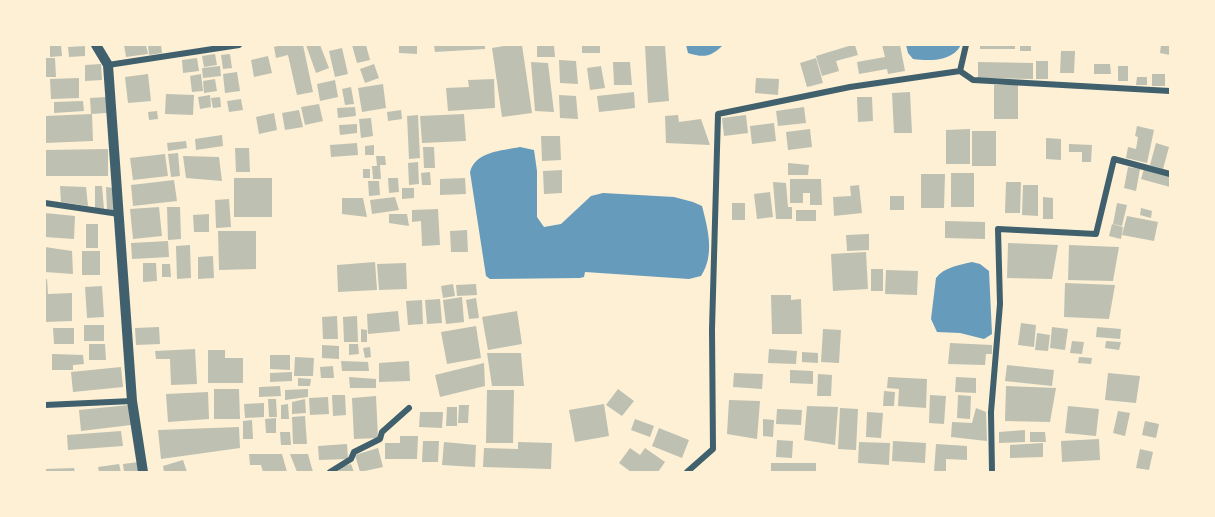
<!DOCTYPE html>
<html>
<head>
<meta charset="utf-8">
<style>
  body { margin:0 }
  #map { position:relative; width:1215px; height:517px; overflow:hidden; background:#fdf0d5; font-family:"Source Serif 4",serif }
  canvas { display:block }
  .frame { position:absolute; inset:0; border:46px solid #fdf0d5; pointer-events:none }
</style>
</head>
<body>
<div id="map">
<canvas width="1215" height="517"></canvas>
<div class="frame"></div>
</div>
<script>
const context = document.querySelector('canvas').getContext('2d');
context.lineJoin = 'round';
function paint(path, color) {
  context.fillStyle = color;
  context.fill(path, 'evenodd');
}
function trace(path, color, width, dash) {
  context.strokeStyle = color;
  context.lineWidth = width;
  context.lineCap = dash ? 'butt' : 'round';
  context.setLineDash(dash || []);
  context.stroke(path);
}
paint(new Path2D(`
  M686 45H723C711 57 704 58 688 53Z
  M906 45H961C952 62 929 61 913 59L908 53Z
  M520 147 534 150 537 171V217L544 227 561 224 591 196 603 193 674 197 693 202 702 206C708 229 715 255 701 276L689 279 585 272 584 277 580 278 490 279 486 276 470 172C476 151 501 151 520 147Z
  M972 262 980 264 989 271 992 334 984 339 960 333 937 332 931 319 936 278C944 267 960 265 972 262Z`), '#669bbc');
paint(new Path2D(`
  M61 45 62 56 50 57V46Z
  M124 45H146L148 54 126 57Z
  M148 45H161L162 53 149 55Z
  M282 45H303L313 92 297 95 288 55 276 58 274 47Z
  M306 45H320L329 68 316 73Z
  M352 45H366L370 60 357 63Z
  M399 45H417V54L399 53Z
  M434 45H485V49L435 52Z
  M510 45H522L532 113 502 117 492 48Z
  M537 45H554L555 57H537Z
  M582 45H600V53H582Z
  M645 45H665L669 101 648 103Z
  M852 45H855L858 55 836 61 839 71 822 76 816 56Z
  M882 45H900L905 71 888 74 887 69 859 74 857 62 885 57Z
  M980 45H1015V49H980Z
  M1020 45H1031V51H1020Z
  M1161 45H1170V55L1160 53Z
  M85 46V56L69 57 68 47Z
  M342 48 348 74 335 77 329 51Z
  M1061 51H1075L1074 73H1060Z
  M215 54 217 65 204 67 202 56Z
  M230 54 232 68 223 69 221 55Z
  M268 56 272 73 254 77 251 60Z
  M45 58H55L56 77H45Z
  M197 58 199 71 183 73 182 60Z
  M816 58 823 83 807 87 800 63Z
  M559 60 576 61 578 84 560 83Z
  M1036 61H1048V79H1036Z
  M531 62 548 63 554 112 535 111Z
  M613 62H630L632 85H614Z
  M978 62 1033 63V79L978 78Z
  M101 64 102 80 85 81V65Z
  M374 64 379 78 365 83 360 69Z
  M1094 64H1110L1111 74H1094Z
  M220 66 221 76 203 78 202 68Z
  M601 66 605 88 590 90 587 68Z
  M1118 66H1128V81H1118Z
  M237 72 240 91 225 93 223 74Z
  M148 74 151 101 128 103 125 77Z
  M201 74 203 91 192 92 190 76Z
  M1152 74H1165V86H1152Z
  M1137 77H1147V85H1136Z
  M79 78V98L51 99 50 79Z
  M756 78 779 79 778 95 755 93Z
  M215 79 217 91 204 93 203 81Z
  M494 79 495 108 448 111 446 88 469 87 468 80Z
  M335 80 338 97 320 101 317 84Z
  M383 84 386 108 362 112 358 88Z
  M994 85H1018V119H994Z
  M351 87 354 104 345 105 342 89Z
  M634 92 635 108 599 112 597 96Z
  M910 92 912 133H894L892 93Z
  M166 94 194 95 193 115 165 114Z
  M210 95 211 107 200 109 198 97Z
  M559 95 576 96 578 119 560 118Z
  M107 97V113L91 114 90 98Z
  M220 97 221 107 213 108 211 98Z
  M857 97H872L873 121 858 122Z
  M241 99 243 110 229 112 227 101Z
  M83 101 84 111 54 113V102Z
  M319 104 323 121 305 125 301 107Z
  M355 107 356 116 338 118 337 108Z
  M804 107 806 123 778 126 776 111Z
  M299 110 303 127 285 130 282 113Z
  M401 110 402 119 388 121 387 112Z
  M157 111 158 119 149 120 148 112Z
  M274 113 277 130 259 134 256 117Z
  M92 114 93 141 45 143V116Z
  M464 114 466 141 422 143 420 116Z
  M418 115 420 158 409 159 407 116Z
  M678 115 679 122 701 119 710 145 666 143 665 116Z
  M746 115 748 133 724 136 722 118Z
  M371 118 373 136 361 138 359 119Z
  M774 123 776 141 752 144 750 126Z
  M357 124V133L340 135 339 125Z
  M1137 126 1154 130 1147 163 1126 158 1128 147 1136 149 1138 137 1135 136Z
  M810 129 812 147 788 150 786 132Z
  M970 129V164H946V130Z
  M972 131H996V166H972Z
  M222 135 223 146 196 150 195 139Z
  M541 136H560L561 160 542 161Z
  M1046 138 1061 139V160L1046 159Z
  M186 141 187 148 168 151 167 143Z
  M357 143 358 155 331 157 330 145Z
  M1156 143 1169 147 1163 169 1150 165Z
  M1069 144 1092 145 1091 162H1082V152H1069Z
  M374 145V155H365V146Z
  M423 147H434L435 168H424Z
  M235 148H249L250 172H236Z
  M108 149V176H45V150Z
  M178 153 180 176 171 177 168 154Z
  M165 154 168 176 133 180 130 158Z
  M183 156 219 157 222 181 186 178Z
  M376 156H385L386 165H380L381 179H373L372 166H377Z
  M418 162 419 184 409 185 408 163Z
  M788 163 809 165 808 175H788Z
  M1128 167 1140 169 1136 191 1124 188Z
  M363 169H370V178H363Z
  M1144 169 1170 176V187L1141 179Z
  M562 170V193L544 194 543 171Z
  M430 172 431 185H422L421 173Z
  M951 173H974V207H951Z
  M921 174H945L944 208H921Z
  M234 178H272V217H234Z
  M388 178H398L399 192 389 193Z
  M465 178 466 194 440 195V179Z
  M790 179H821L822 205H810V193H803V203H790Z
  M174 180 177 201 133 206 131 185Z
  M368 181H379L380 195 369 196Z
  M773 182 786 183 788 207H792V219H776Z
  M1006 182H1021L1020 213H1005Z
  M859 185 862 213 834 216 833 197 851 196 850 186Z
  M1023 185H1038V216L1022 215Z
  M60 186 86 187 88 206 61 202Z
  M95 186H102L104 209 95 208Z
  M106 187 114 188 116 210H107Z
  M402 188H414V198L402 199Z
  M770 192 773 217 757 219 754 194Z
  M890 196H904V210H890Z
  M395 197 399 210 372 214 370 200Z
  M1043 197 1053 198V219H1043Z
  M342 198H363L367 217 342 214Z
  M229 199 231 227 216 228 215 200Z
  M732 203H745V220H732Z
  M1117 203 1127 205 1122 226 1113 224Z
  M159 207 162 236 133 239 130 209Z
  M167 207H180L181 239 168 240Z
  M1141 208 1152 211 1151 218 1140 215Z
  M438 209 440 245 422 246 421 221 412 222V210Z
  M796 210H816V221H796Z
  M45 213 75 216 74 239 45 237Z
  M209 214V232H194L193 215Z
  M389 214H407L409 226 389 223Z
  M1127 216 1158 222 1154 241 1122 235Z
  M945 221 985 222V239L945 238Z
  M86 224H98V248H86Z
  M1112 224 1123 227 1121 239 1109 236Z
  M467 230 468 252H451L450 231Z
  M218 231H256V269L219 270Z
  M869 234V250L847 251 846 235Z
  M168 241 169 257 132 259 131 243Z
  M1008 243 1058 245 1052 279 1007 278Z
  M190 245 191 278 177 279 176 246Z
  M1069 245 1119 247 1113 281 1068 280Z
  M45 247 72 251 73 274 45 272Z
  M82 251H100V275H82Z
  M866 252 868 289 833 291 831 254Z
  M213 256 214 278 198 279V257Z
  M375 262 377 290 338 292 337 265Z
  M143 263H156L157 281 143 282Z
  M406 263 407 289 379 290 377 264Z
  M162 264H170L171 277H162Z
  M871 269H883V291H871Z
  M886 270 918 271 917 295 885 294Z
  M45 279H47L48 294 72 293V321L45 322Z
  M1065 283 1115 285 1109 319 1064 317Z
  M453 284 455 296 443 298 441 286Z
  M476 284 477 295 457 296 456 285Z
  M102 286 104 317 87 318 85 287Z
  M771 295H791V300L801 299 802 334H772Z
  M462 297 464 322 446 324 443 300Z
  M476 298 479 318 469 319 466 300Z
  M440 299 442 323 427 324 425 300Z
  M422 300 423 324 408 325 406 301Z
  M398 311 400 331 368 334 367 314Z
  M517 311 522 344 488 350 482 317Z
  M337 316 338 339H323L322 317Z
  M357 316 358 342H344L343 317Z
  M1021 323 1036 325 1034 347 1018 345Z
  M84 325H104V341H84Z
  M476 326 481 358 447 364 441 332Z
  M159 327 160 344 136 345 135 328Z
  M1052 327 1068 329 1065 350 1050 348Z
  M1097 327 1121 329 1120 339 1096 337Z
  M53 328H74V344H54Z
  M361 329 367 330V342H361Z
  M823 329 841 330 839 363 821 362Z
  M1037 333 1050 335 1048 351 1035 350Z
  M1072 341 1084 342 1082 354 1070 353Z
  M1106 341 1121 342 1119 350 1105 348Z
  M950 343 992 345V354H986L985 365 948 364Z
  M89 344H105L106 360H89Z
  M349 344H358L359 354 349 355Z
  M322 345 339 346V359L322 358Z
  M370 347 371 357 365 358 363 348Z
  M195 349 197 384 171 385 170 359H156L155 351Z
  M769 349 797 351 796 364 768 363Z
  M208 350H225V358H243V383H208Z
  M802 352 818 353V363L802 362Z
  M487 353H521L524 386H492Z
  M52 354 83 355 84 364 73 365V370H52Z
  M270 355H290V370L270 369Z
  M295 357 314 358 313 376H294Z
  M1079 357 1092 358 1091 364 1078 363Z
  M341 361 368 362 369 371H342Z
  M409 361 410 381 379 382V363Z
  M484 363 485 386 440 397 435 375Z
  M1007 365 1054 370 1052 386 1005 381Z
  M333 366 334 378H321L320 367Z
  M121 367 123 387 73 392 71 372Z
  M790 370 813 371V384L790 383Z
  M292 372V381L270 382V373Z
  M734 373 763 374 762 389 733 387Z
  M1108 373 1140 376 1136 403 1105 400Z
  M818 374 832 375 831 396H817Z
  M349 377 376 379V388H350Z
  M888 377 927 379 926 408 898 406 899 389 887 388Z
  M956 377 976 378V393L955 392Z
  M298 378 311 379 310 386H298Z
  M280 386 281 396 259 397V387Z
  M1006 386 1056 388 1050 422 1005 421Z
  M214 389H239L240 419H214Z
  M308 389V397L285 400V390Z
  M618 389 634 401 622 416 606 405Z
  M487 390H514L513 443H486Z
  M884 391 895 392 894 406H883Z
  M208 392 209 419 168 422 166 394Z
  M332 395H345L346 415 333 416Z
  M930 395 946 396 944 424 929 423Z
  M958 395 971 396 970 419 957 418Z
  M376 396 378 438 354 439 352 398Z
  M328 397 329 414 310 415 309 398Z
  M268 399H276L277 417H269Z
  M305 399 306 413 292 414V402Z
  M729 400 760 401 757 439 727 434Z
  M264 403V417L245 418 244 404Z
  M288 404 289 419H281V405Z
  M604 404 609 436 575 442 569 410Z
  M129 405 131 425 81 431 79 410Z
  M459 405H469L468 423H458Z
  M807 406 838 407 835 445 804 440Z
  M1068 406 1099 409 1096 436 1065 433Z
  M447 407H457V426H446Z
  M840 408 858 409 856 450 838 449Z
  M976 408 986 412 987 441 951 437 952 422 972 423Z
  M777 409 802 410 801 425 776 424Z
  M1118 411 1130 413 1125 436 1113 433Z
  M420 412H443L442 428 419 427Z
  M867 412 883 413 881 438 866 437Z
  M305 416 307 444H293L292 417Z
  M276 418V433H266L265 419Z
  M635 419 654 426 650 437 631 430Z
  M763 419 774 420 773 437 763 436Z
  M252 420 253 439H243V421Z
  M1145 421 1159 424 1156 438 1142 435Z
  M239 427 240 448 161 459 158 430Z
  M659 428 689 440 682 458 652 446Z
  M1025 430V442L999 443V432Z
  M121 431 123 446 68 450 67 435Z
  M280 432H290L291 445H281Z
  M1030 432H1045L1046 442H1030Z
  M400 436H418L417 459H385V443H400Z
  M1099 439 1100 460 1062 462 1061 441Z
  M777 440 793 441 792 458 776 457Z
  M423 441H439L438 462H422Z
  M893 441 926 443 925 463 892 461Z
  M444 442 476 445 475 467 442 465Z
  M518 442 552 443 551 469 483 467 484 448 518 449Z
  M859 442 890 443 889 465 858 463Z
  M1043 443V457L1010 458V445Z
  M347 444 348 459 319 460 318 446Z
  M936 444 967 446V460L946 459V472H934Z
  M378 448 383 467 360 472 355 455Z
  M630 448 640 455 645 448 665 462 658 472H631L619 463Z
  M1140 449 1153 452 1149 470 1136 468Z
  M249 454H282L287 472H263L261 465H250Z
  M290 454H308L313 472H297Z
  M183 460 187 472H164L163 466Z
  M139 462 140 472H124L123 464Z
  M771 463H816V472H771Z
  M119 464 121 472H99L98 467Z
  M351 464 354 472H339L338 468Z
  M74 468 75 472H45V469Z`), '#bec0b2');
trace(new Path2D(`
  M108 65 239 45
  M960 71 973 80 1170 91
  M45 203 119 214
  M45 405 132 401
  M330 472 351 459 354 452 380 439 382 432 409 408
  M687 472 713 449 712 329 718 114 850 87 960 71 966 45
  M992 472 991 412 1000 304 998 229 1096 234 1114 159 1170 174`), '#3f606c', 6);
trace(new Path2D(`
  M96 45 108 65 132 401 143 472`), '#3f606c', 10);
</script>
</body>
</html>
